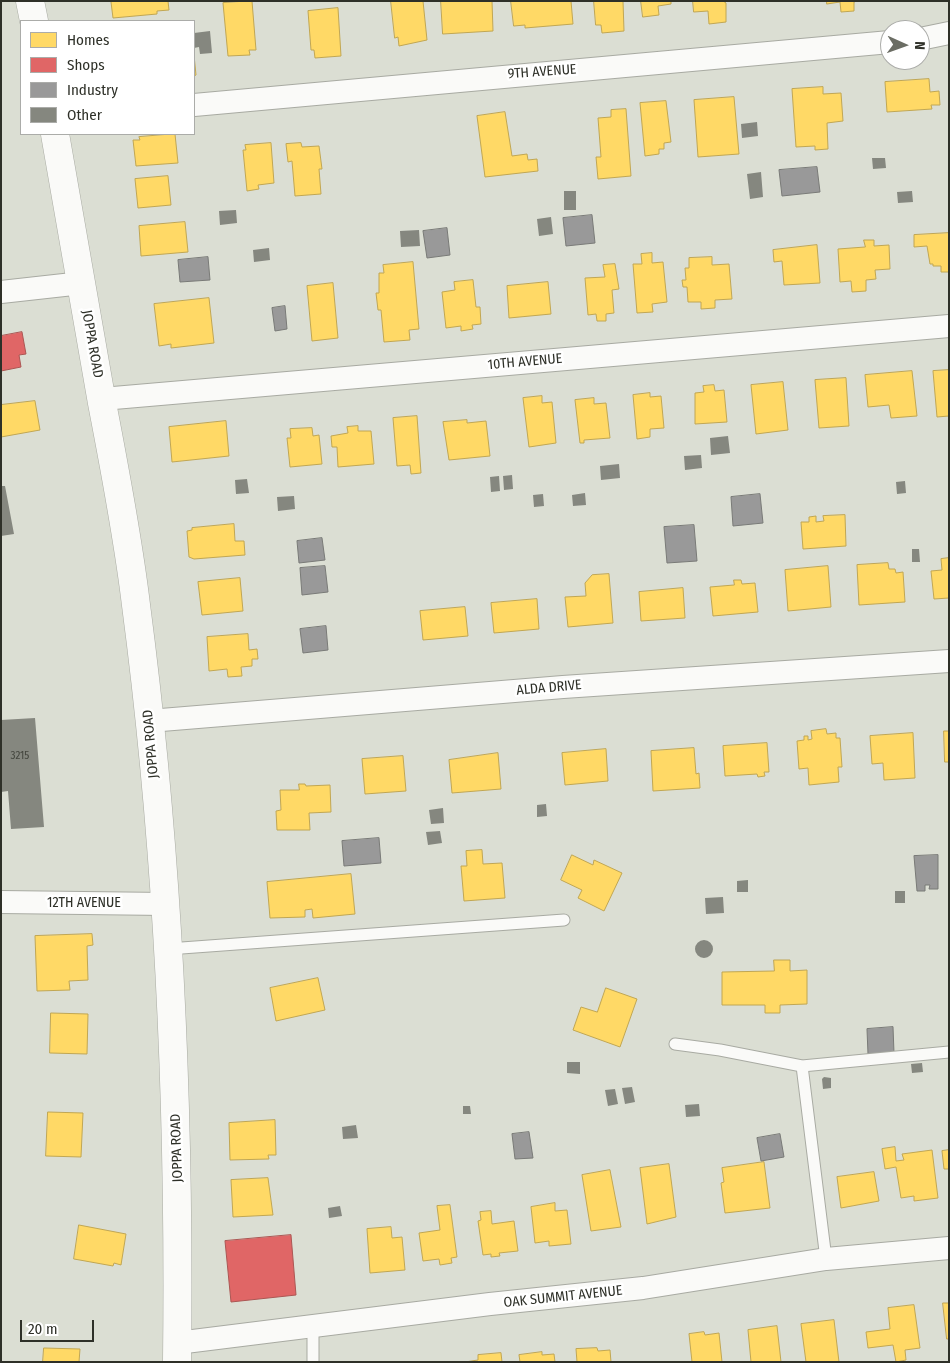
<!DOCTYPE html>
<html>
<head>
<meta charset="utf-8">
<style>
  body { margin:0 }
  #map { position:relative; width:950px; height:1363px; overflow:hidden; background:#dbded3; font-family:"Fira Sans Condensed",sans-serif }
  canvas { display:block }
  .frame { position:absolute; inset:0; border:2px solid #2e3028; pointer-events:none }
  .legend { position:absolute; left:20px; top:20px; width:175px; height:115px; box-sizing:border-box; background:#fff; border:1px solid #abaca9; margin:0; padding:6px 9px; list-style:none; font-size:15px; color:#2e3028 }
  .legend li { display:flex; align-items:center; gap:10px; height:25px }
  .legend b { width:25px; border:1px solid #abaca9 }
  .north { position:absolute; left:880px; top:20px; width:50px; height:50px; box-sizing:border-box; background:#fff; border:1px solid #abaca9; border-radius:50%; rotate:92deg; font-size:14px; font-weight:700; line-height:20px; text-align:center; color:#2e3028 }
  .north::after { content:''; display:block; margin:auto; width:18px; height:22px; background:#6b6d64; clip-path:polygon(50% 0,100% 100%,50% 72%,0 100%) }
  .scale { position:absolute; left:20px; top:1320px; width:74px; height:22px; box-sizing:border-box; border:2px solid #2e3028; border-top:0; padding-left:6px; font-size:15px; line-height:18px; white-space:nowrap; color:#2e3028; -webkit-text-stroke:4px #fff; paint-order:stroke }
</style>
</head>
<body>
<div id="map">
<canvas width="950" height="1363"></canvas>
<div class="frame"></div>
<ul class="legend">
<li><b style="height:14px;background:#ffd966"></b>Homes</li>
<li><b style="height:14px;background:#e06666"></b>Shops</li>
<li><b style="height:14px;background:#999"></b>Industry</li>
<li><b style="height:14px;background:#85877f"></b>Other</li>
</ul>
<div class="north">N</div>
<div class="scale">20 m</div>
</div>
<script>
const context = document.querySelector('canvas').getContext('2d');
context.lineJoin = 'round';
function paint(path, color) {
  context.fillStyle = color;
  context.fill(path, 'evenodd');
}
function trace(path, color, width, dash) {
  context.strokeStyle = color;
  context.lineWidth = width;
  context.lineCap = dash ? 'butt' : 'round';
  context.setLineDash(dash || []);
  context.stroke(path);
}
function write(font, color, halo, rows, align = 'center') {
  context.font = font + ' "Fira Sans Condensed",sans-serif';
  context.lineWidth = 5;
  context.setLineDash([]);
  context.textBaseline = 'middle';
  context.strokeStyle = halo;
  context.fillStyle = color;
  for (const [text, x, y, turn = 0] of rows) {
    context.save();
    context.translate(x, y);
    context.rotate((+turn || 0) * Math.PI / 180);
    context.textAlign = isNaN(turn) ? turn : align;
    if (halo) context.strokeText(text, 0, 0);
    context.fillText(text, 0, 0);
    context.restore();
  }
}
const homes = new Path2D(`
  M118 1H168L169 10 157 11V14L113 18 111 2Z
  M252 1 256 50H249L250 55 228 56 223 3Z
  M391 1H423L427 40 399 46 398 37 395 38Z
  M441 1H492L493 31 443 34Z
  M511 1H571L573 24 525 28V25L514 26Z
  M594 1H623L624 31 602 33 601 25H596Z
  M641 1H671V4L658 6 659 15 643 17Z
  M693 1H723L726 3V22L709 24 708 11 694 12Z
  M827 1H857L854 2V11L841 12 840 2 827 4Z
  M338 8 341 56 315 58 314 50H311L308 11Z
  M194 55 196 75 194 76Z
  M929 79 930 92 939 91 940 105H931L932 109 887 112 885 82Z
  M823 87V94L841 93 843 121 827 123 828 149 815 150V146L796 147 792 89Z
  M734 97 739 154 698 157 694 100Z
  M666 101 671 142 664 143V149H659V154L645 156 640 103Z
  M626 109 631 176 598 179 596 157H601L598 118 611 117V110Z
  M505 112 512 156 527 154 528 160 537 159 538 171 485 177 477 116Z
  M175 134 178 163 136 166 133 140H140L139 137Z
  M271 143 274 183 258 185 259 189 247 191 243 150H246L245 145Z
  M301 143 302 147 319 146 322 169H319L321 194 295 196 292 161 288 162 286 144Z
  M168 176 171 205 138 208 135 179Z
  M185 222 188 252 141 256 139 226Z
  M949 233V272H941V266H933V264H930L927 246 914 247V235Z
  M864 240H874V246L889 245 890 269 875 270 876 279 866 280V291L852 292 851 281 840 282 838 249 865 247Z
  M817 245 820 283 784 285 782 261 774 262 773 250Z
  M652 253V263L663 262 667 302 652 304 653 312 637 313 633 264H642L641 254Z
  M712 257V265L729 264 732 299 715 300V308L701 309V302H688L687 287H683L682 280H686L685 268H689V258Z
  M413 262 419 329 409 330 410 340 384 342 381 310H378L376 293H379V273H384L383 265Z
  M615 264 619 289 612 290 614 313 606 314V321H597L596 314 588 315 585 278 605 277 603 265Z
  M473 280 476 307H480L481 324 472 325 473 329 461 331V326L446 328 442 292 455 290 454 282Z
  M548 282 551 314 509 318 507 286Z
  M333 283 338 338 312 341 307 286Z
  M209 298 214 343 171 348V344L159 346 154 304Z
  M949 370V416L937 417 933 371Z
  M912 371 917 416 891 418 889 405 868 407 865 375Z
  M846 378 849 426 819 428 815 380Z
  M783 382 788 430 756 434 751 385Z
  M714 385 715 391 724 390 727 422 695 424V393L704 392 703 386Z
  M650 393V397L661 396 664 428 650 429V437L637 439 633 395Z
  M542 396V403L552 402 556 443 529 447 523 398Z
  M594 398V404L606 403 610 438 584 440V443H580L575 400Z
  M35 401 40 430 1 437V405Z
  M417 416 421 473 411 474 410 465 397 466 393 418Z
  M467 420V423L486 421 490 456 449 460 443 422Z
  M226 421 229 456 172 462 169 427Z
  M358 426V431H371L374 464 338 467 337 447H332L331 436 348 433 347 427Z
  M312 428 313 436 319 435 322 464 290 467 287 438H291L290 429Z
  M845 515 846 546 803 549 801 522H809V517L816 516V522L824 521 823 516Z
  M234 524 235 541H244L245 555 194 559 189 557 187 531 192 530V528Z
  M949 558V598L934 599 931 571 942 570 941 559Z
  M888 563 889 569H895L896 573 903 572 905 602 859 605 857 565Z
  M828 566 831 607 788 611 785 570Z
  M609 574 613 623 568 627 565 597 586 596 585 583 592 575Z
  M240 578 243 611 202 615 198 582Z
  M734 580H741L742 584 755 583 758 612 713 616 710 587 734 585Z
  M683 588 685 618 641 621 639 592Z
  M537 599 539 629 494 633 491 603Z
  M465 607 468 636 423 640 420 611Z
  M248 634 249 650 257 649 258 659H252V666L241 667 242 676 228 677 227 669 209 671 207 637Z
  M826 729 827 734 836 733V738H840L842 767H838L839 782 809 785 808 768 799 769 797 741 804 740V736H808V740L812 739 811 731Z
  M944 731H949V762H945Z
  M913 733 915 778 884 780 883 763 872 764 870 736Z
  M767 743 769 772H764L765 776 758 777 757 774 725 776 723 746Z
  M694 748 696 774 699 773 700 788 653 791 651 751Z
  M606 749 608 781 565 785 562 753Z
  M498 753 501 789 452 793 449 760Z
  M403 756 406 791 365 794 362 759Z
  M299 784H305L306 786 330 785 331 812 309 813 310 830H277L276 811 281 810 280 790H299Z
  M482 850 483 864 502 863 505 898 464 901 461 866H467L466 851Z
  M572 855 593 865 594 860 622 873 604 911 578 898 582 890 561 880Z
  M351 874 355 914 313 918 312 909 305 910V917L270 918 267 882Z
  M92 934 93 945 87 946 88 980 69 981 70 990 37 991 35 936Z
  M774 960H790V971L807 970V1004L780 1005V1013H765V1005H722V972L774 971Z
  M318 978 325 1010 276 1021 270 988Z
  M606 988 637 999 620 1047 573 1030 581 1007 597 1012Z
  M51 1013 88 1014 87 1054 50 1053Z
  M48 1112 83 1113 81 1157 46 1156Z
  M275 1120 276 1155H268L269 1159 230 1160 229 1123Z
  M895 1147 896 1161 904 1160 902 1154 932 1150 938 1198 914 1201V1196L901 1198 896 1167 885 1169 882 1149Z
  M949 1150V1169H944L942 1151Z
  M764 1162 770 1208 725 1213 721 1183 724 1182 722 1168Z
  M669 1164 676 1217 647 1224 640 1168Z
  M610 1170 621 1227 591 1231 582 1175Z
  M874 1172 879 1201 841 1208 837 1177Z
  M268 1178 273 1215 233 1217 231 1180Z
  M555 1203V1211L567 1210 571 1244 549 1246V1241L535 1243 531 1207Z
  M450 1205 457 1257 451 1258 452 1263 440 1265 439 1259 423 1261 419 1233 440 1230 437 1206Z
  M491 1211 492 1224 514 1221 518 1251 499 1253 500 1256 491 1257V1254L483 1255 478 1221 481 1220 480 1212Z
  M79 1225 126 1234 121 1265 114 1263 113 1266 74 1259Z
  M391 1227 392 1238 402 1237 405 1270 370 1273 367 1229Z
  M943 1303H949V1339H947Z
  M914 1305 920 1348 905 1350 906 1360 896 1362 893 1345 868 1348 866 1332 890 1329 888 1308Z
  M834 1320 839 1362H806L801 1324Z
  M777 1326 781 1362H751L748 1330Z
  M704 1332 705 1335 719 1333 722 1362H692L689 1334Z
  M44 1348 80 1349 79 1362H43Z
  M597 1348 598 1351 610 1350 611 1362H577L576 1349Z
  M542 1352V1355L554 1354 555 1362H520L519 1355Z
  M501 1353 502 1362H465L478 1360V1355Z`);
paint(homes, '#ffd966');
trace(homes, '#c0a653', 1);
const shops = new Path2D(`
  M22 332 26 354 19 355 21 367 1 371V336Z
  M291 1235 296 1295 231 1302 225 1241Z`);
paint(shops, '#e06666');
trace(shops, '#ab5653', 1);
const industry = new Path2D(`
  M817 167 820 192 782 196 779 170Z
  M592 215 595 243 566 246 563 218Z
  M447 228 450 255 427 258 423 231Z
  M208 257 210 280 180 282 178 260Z
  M285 306 287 329 275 331 272 308Z
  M760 494 763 523 733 526 731 497Z
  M694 525 697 561 667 563 664 527Z
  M322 538 325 560 299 563 297 541Z
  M325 566 328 592 302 595 300 568Z
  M326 626 328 650 303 653 300 629Z
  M379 838 381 863 344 866 342 841Z
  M938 855V889H929L930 885H925V891H917L914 856Z
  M893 1027 894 1053 868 1054 867 1029Z
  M529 1132 533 1158 515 1159 512 1134Z
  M780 1134 784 1157 761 1161 757 1138Z`);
paint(industry, '#999');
trace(industry, '#797a77', 1);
paint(new Path2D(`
  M210 31 212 53 200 54 199 47 194 48V33Z
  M757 122 758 136 742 138 741 124Z
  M872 158H885L886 168 873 169Z
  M761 172 763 197 750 199 747 174Z
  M564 191H576V210H564Z
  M912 191 913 202 898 203 897 192Z
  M236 210 237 223 220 225 219 211Z
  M551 217 553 234 539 236 537 219Z
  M419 230 420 246 401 247 400 231Z
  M269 248 270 260 254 262 253 250Z
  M728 436 730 453 711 455 710 438Z
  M701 455 702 468 685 470 684 456Z
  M619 464 620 478 601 480 600 466Z
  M512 475 513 489 504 490 503 476Z
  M499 476 500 491 491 492 490 477Z
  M247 479 249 493 236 494 235 480Z
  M905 481 906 493 897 494 896 482Z
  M1 486H5L14 534 1 536Z
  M585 493 586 505 573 506 572 495Z
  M543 494 544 506 534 507 533 495Z
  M294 496 295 509 278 511 277 497Z
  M912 549H919L920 562H912Z
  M35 718 44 827 11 829 8 791 1 792V720Z
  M546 804 547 816 537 817V805Z
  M443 808 444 823 431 824 429 810Z
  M440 831 442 843 428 845 426 832Z
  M748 880V892H737V881Z
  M895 891H905V903H895Z
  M723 897 724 913 706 914 705 898Z
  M695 949a9 9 0 1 1 18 0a9 9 0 1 1-18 0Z
  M567 1062H580V1074L567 1073Z
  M922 1063 923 1072 912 1073 911 1064Z
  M824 1077 831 1078V1088L823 1089 822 1079Z
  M632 1087 635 1102 625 1104 622 1088Z
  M615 1089 618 1104 608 1106 605 1090Z
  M699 1104 700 1116 686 1117 685 1105Z
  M463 1106H470L471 1114H463Z
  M356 1125 358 1138 343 1139 342 1127Z
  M340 1206 342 1216 329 1218 328 1208Z`), '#85877f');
const lane = new Path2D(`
  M168 949 564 920
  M675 1044 720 1050 802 1066 826 1259
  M802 1066 949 1052
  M313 1362V1326`);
const street = new Path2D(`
  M920 39 949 33
  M194 105C426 83 658 64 890 42
  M1 292 82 283
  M102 399 949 326
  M149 721 563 687 949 661
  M1 902 166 904
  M177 1343 490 1304 643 1288 826 1259 949 1248`);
const primary = new Path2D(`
  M30 1 34 21
  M55 134C71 223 86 313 102 403 115 470 128 538 136 605 169 856 180 1109 177 1362`);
trace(lane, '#a8aaa2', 13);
trace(street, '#a8aaa2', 24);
trace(primary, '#a8aaa2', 29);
trace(lane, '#fafaf8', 11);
trace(street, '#fafaf8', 22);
trace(primary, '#fafaf8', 28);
write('11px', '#44463e', null, [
  ["3215",20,756]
]);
write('14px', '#2e3028', '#fff', [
  ["9TH AVENUE",542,72,-4],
  ["JOPPA ROAD",92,344,80],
  ["10TH AVENUE",525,362,-5],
  ["ALDA DRIVE",549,688,-5],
  ["JOPPA ROAD",151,744,-95],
  ["12TH AVENUE",84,903],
  ["JOPPA ROAD",177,1148,-92],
  ["OAK SUMMIT AVENUE",563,1297,-6]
]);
</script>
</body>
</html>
